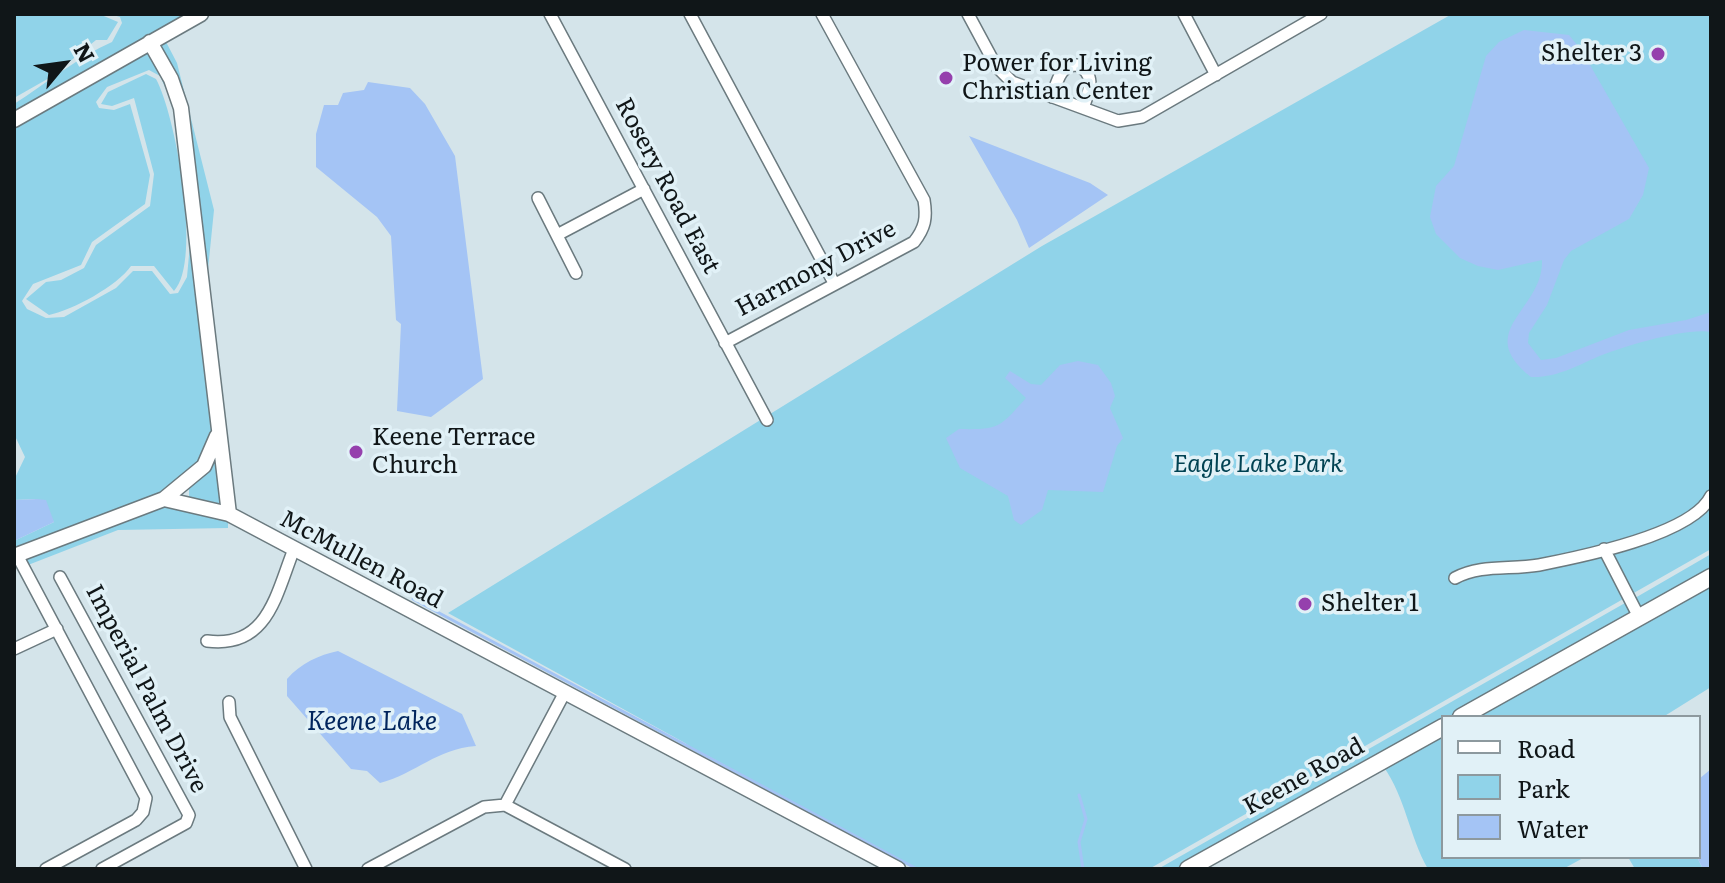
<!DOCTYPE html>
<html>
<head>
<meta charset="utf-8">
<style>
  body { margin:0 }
  #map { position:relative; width:1725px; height:883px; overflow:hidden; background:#d4e4ea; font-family:Literata,serif }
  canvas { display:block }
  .frame { position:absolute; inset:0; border:16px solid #101618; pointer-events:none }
  .legend { position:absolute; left:1441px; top:715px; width:260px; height:144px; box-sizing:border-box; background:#e1f1f7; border:2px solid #8d999e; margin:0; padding:10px 14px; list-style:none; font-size:24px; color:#101618 }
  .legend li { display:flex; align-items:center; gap:16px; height:40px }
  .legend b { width:40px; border:2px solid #8d999e }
  .north { position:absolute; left:24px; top:24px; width:80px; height:80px; -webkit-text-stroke:6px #e1f1f7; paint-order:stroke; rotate:61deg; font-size:22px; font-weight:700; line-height:32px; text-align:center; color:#101618 }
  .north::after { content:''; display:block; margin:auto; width:28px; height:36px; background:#101618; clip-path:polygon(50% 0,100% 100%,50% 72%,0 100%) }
</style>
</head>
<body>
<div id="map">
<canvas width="1725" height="883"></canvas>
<div class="frame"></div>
<ul class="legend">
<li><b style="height:10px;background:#fff"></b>Road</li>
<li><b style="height:22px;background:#90d3e9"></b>Park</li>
<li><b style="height:22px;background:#a4c4f5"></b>Water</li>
</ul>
<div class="north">N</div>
</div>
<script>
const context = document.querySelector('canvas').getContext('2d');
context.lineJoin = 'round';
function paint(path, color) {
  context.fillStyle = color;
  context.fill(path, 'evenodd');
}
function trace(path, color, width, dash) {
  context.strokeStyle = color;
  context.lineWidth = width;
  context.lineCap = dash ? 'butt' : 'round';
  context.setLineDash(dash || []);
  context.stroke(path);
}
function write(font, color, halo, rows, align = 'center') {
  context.font = font + ' Literata,serif';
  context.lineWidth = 7;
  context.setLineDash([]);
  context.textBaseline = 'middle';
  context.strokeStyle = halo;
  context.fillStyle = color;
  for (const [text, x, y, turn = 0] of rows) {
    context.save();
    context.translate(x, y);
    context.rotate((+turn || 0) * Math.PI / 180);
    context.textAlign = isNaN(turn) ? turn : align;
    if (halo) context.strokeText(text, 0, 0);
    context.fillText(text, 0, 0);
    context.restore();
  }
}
paint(new Path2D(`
  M14 14H99L118 22 107 40H96L51 77 14 98Z
  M110 14H189L14 114V104C47 83 78 57 112 42L122 23 120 17Z
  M1452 14H1711V549L1149 869H916L708 756 701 755 685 743 448 613 1042 246Z
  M165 40 177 63 214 210 206 289 190 127 158 44Z
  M148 50 166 81 175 109 160 76 149 70 107 87 96 102 99 108 114 110 130 104 150 175 145 204 92 242 81 265 33 284 22 301 27 309 46 318 64 317 116 288 133 271H152L170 294 178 293 187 277 190 244 212 431 199 463 162 494 14 551V541L54 522 37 499 14 500V480L25 457 14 434V126Z
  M146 74 156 79C175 113 203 261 174 291L154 266H131C117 286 73 310 49 315L26 299 46 282 61 280 84 268 96 245 150 206 154 174 134 98 112 106 101 104 108 92Z
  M217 457 222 504 189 497V488Z
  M165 505 223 518 228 520V528L118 530 28 565 25 558Z
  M1711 554V571L1642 610 1635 598Z
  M1711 583V687L1663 717H1471Z
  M1625 603 1631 615 1450 717H1443V721L1177 869H1158Z
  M1443 733V857H1585L1563 869H1428C1409 836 1406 798 1383 766Z
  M1628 857H1697L1703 869H1635Z`), '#90d3e9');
paint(new Path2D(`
  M1524 30 1569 35 1582 51 1649 168 1643 195 1629 219 1571 251 1564 260 1547 305 1529 333 1528 343 1541 360 1556 358 1629 330 1686 320 1711 312V332C1687 327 1625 346 1602 355 1578 365 1557 378 1531 377 1472 330 1544 310 1542 260L1498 270 1478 266 1460 258 1436 234 1430 217 1436 186 1454 166 1486 56 1499 42Z
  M368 82 410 88 425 104 455 156 483 379 431 417 397 411 401 324 396 320 391 236 377 217 316 167V134L324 105H338L343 93 364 90Z
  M969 136 1090 183 1108 195 1029 248 1017 220Z
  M1078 361 1098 365 1111 383 1115 396 1110 408 1123 438 1117 446 1103 492 1048 490 1042 510 1021 525 1014 520 1008 496 960 468 946 438 959 429C1000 430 1000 427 1026 398L1005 378 1010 371 1031 384 1041 385 1060 365Z
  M37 499 46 500 54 522 14 541V500Z
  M338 651 462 714 476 746C436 749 417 773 380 783L367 771 351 769 287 696V679C301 663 319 655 338 651Z
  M1711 769V869H1703L1697 857 1699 779Z`), '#a4c4f5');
trace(new Path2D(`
  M413 599 917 869
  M1079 795 1086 819 1079 842 1083 869`), '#a4c4f5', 3);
const minor = new Path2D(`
  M550 14 767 420
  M690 14 834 283
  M968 14 996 66 1012 82 1118 121 1142 117 1321 14
  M1184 14 1216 75
  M1052 97C1057 82 1060 64 1078 65 1097 76 1089 91 1083 108
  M538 198 576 273
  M557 235 644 189
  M725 343 914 242C925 228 927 218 924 200L822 14
  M1604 549 1639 617
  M17 555 146 798 143 812 136 820 46 869
  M60 577 189 815 186 823 102 869
  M1455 578C1481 564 1510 570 1539 565 1580 557 1692 535 1711 496
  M207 641C268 649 276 594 294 549
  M14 649 57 629
  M229 702 230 717 306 869
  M505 805 625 869
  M368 869 484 807 505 805 565 692`);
const tertiary = new Path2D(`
  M150 42 171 79 181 108 229 514
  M14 120 201 14
  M164 499 204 466 217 436
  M14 556 164 499 229 514 898 869`);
const secondary = new Path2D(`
  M1461 717 1711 577
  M1188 869 1443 727`);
trace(minor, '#6b7a7f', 14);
trace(tertiary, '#6b7a7f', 17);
trace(secondary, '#6b7a7f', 19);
trace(minor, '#fff', 11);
trace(tertiary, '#fff', 14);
trace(secondary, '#fff', 16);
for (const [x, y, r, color] of [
  [1658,54,8,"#9540ad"],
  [946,78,8,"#9540ad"],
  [356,452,8,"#9540ad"],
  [1305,604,8,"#9540ad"]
]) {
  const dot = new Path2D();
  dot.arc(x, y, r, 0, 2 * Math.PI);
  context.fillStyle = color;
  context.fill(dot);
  trace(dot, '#e1f1f7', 3);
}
write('24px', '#101618', '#e1f1f7', [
  ["Shelter 3",1642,54,"right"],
  ["Power for Living",962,64],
  ["Christian Center",962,92],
  ["Keene Terrace",372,438],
  ["Church",372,466],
  ["Shelter 1",1321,604]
], 'left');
write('24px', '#101618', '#e1f1f7', [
  ["Rosery Road East",667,186,62],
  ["Harmony Drive",816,269,-28],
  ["McMullen Road",361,560,28],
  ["Imperial Palm Drive",146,689,62],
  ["Keene Road",1304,777,-29]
]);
write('italic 24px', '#004252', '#e1f1f7', [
  ["Eagle Lake Park",1258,465]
]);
write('italic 26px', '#01255d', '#e1f1f7', [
  ["Keene Lake",372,722]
]);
</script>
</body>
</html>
